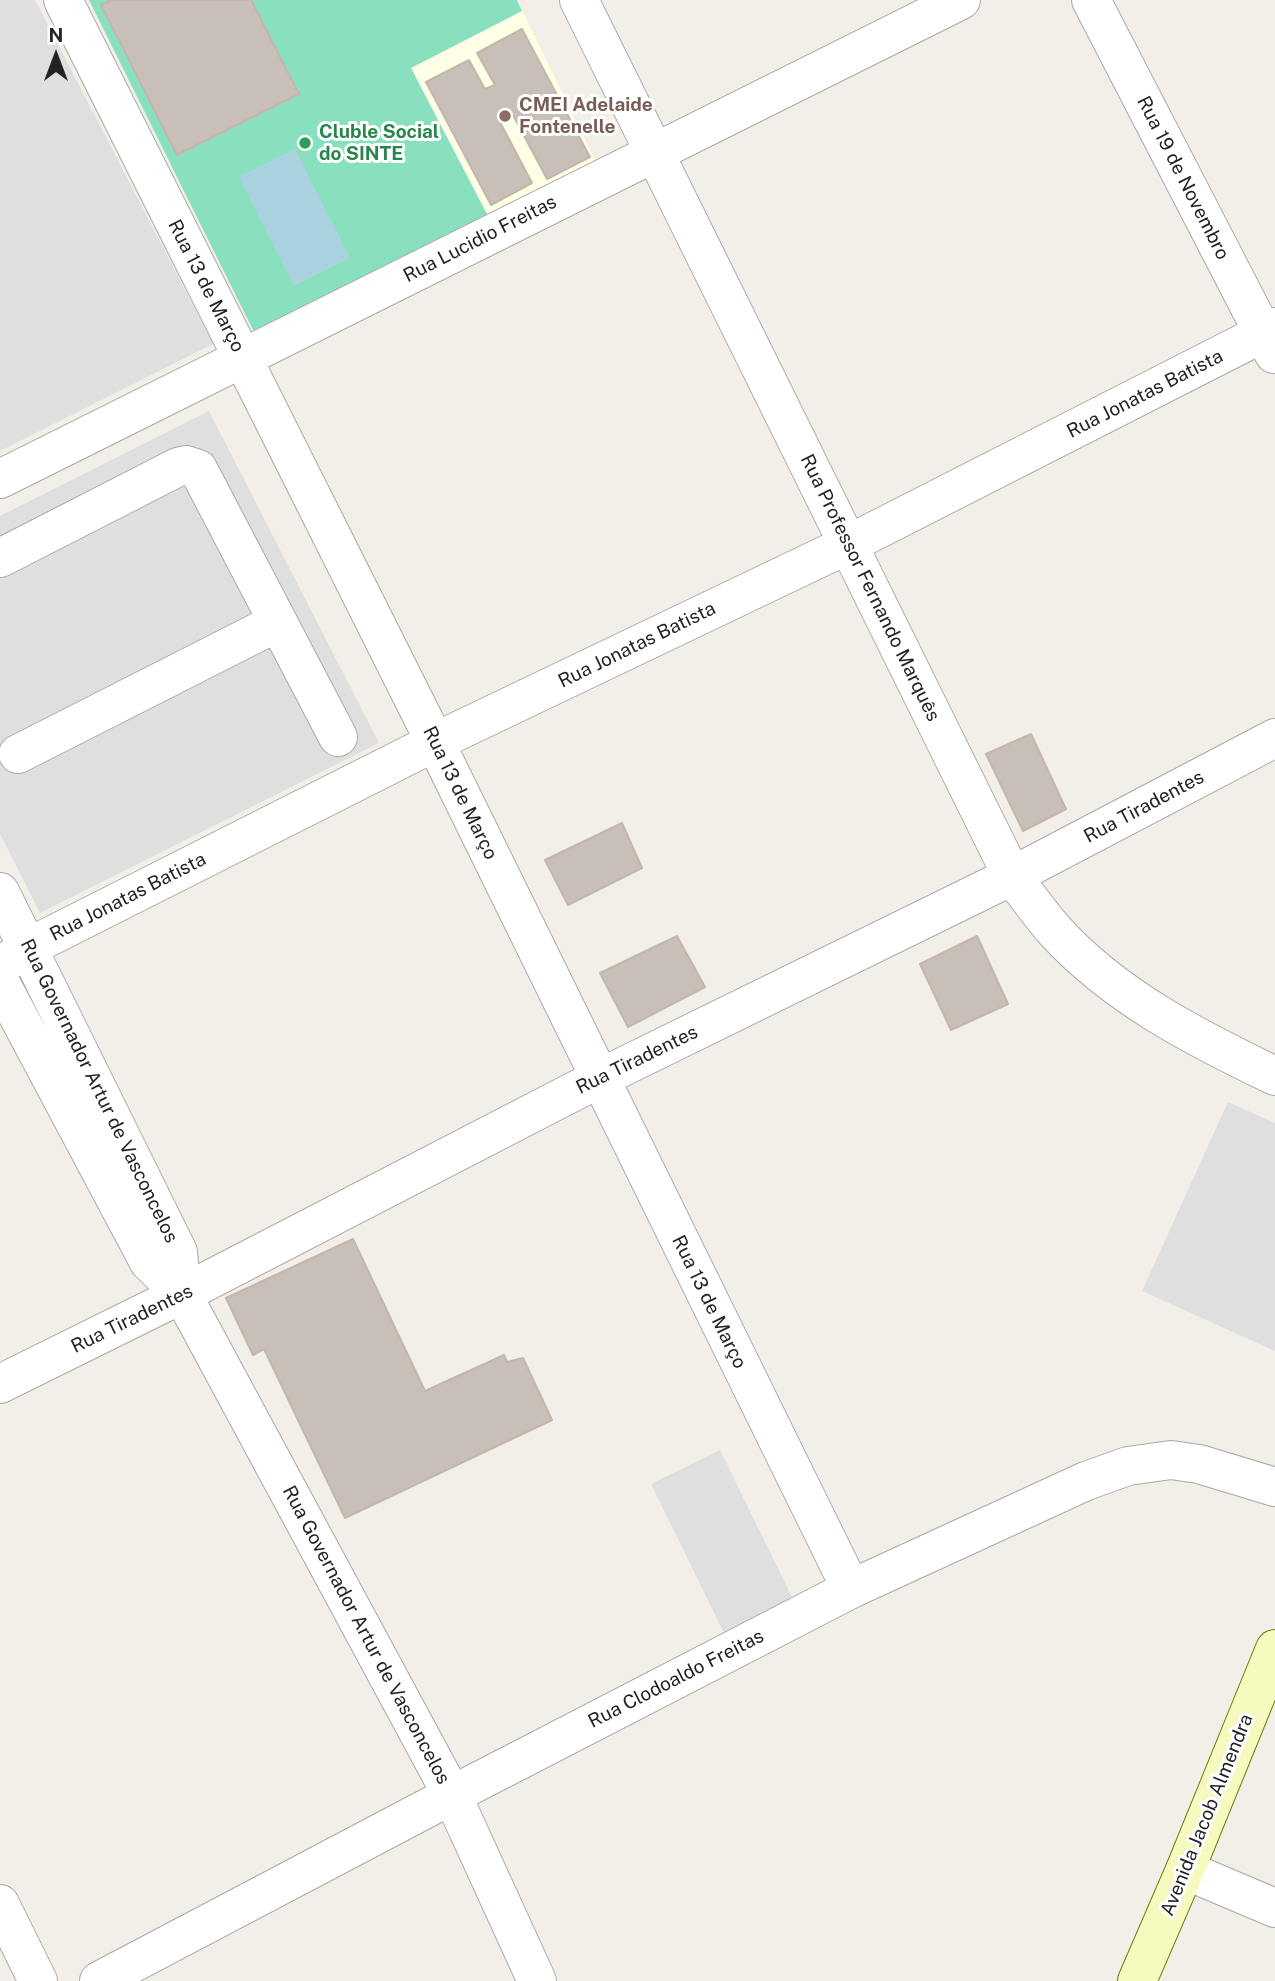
<!DOCTYPE html>
<html>
<head>
<meta charset="utf-8">
<style>
  body { margin:0 }
  #map { position:relative; width:1275px; height:1981px; overflow:hidden; background:#f2efe9; font-family:"Public Sans",sans-serif }
  canvas { display:block }
  .north { position:absolute; left:21px; top:21px; width:70px; height:70px; -webkit-text-stroke:5px #fff; paint-order:stroke; rotate:0deg; font-size:19px; font-weight:700; line-height:28px; text-align:center; color:#222 }
  .north::after { content:''; display:block; margin:auto; width:24px; height:32px; background:#222; clip-path:polygon(50% 0,100% 100%,50% 72%,0 100%) }
</style>
</head>
<body>
<div id="map">
<canvas width="1275" height="1981"></canvas>
<div class="north">N</div>
</div>
<script>
const context = document.querySelector('canvas').getContext('2d');
context.lineJoin = 'round';
function paint(path, color) {
  context.fillStyle = color;
  context.fill(path, 'evenodd');
}
function trace(path, color, width, dash) {
  context.strokeStyle = color;
  context.lineWidth = width;
  context.lineCap = dash ? 'butt' : 'round';
  context.setLineDash(dash || []);
  context.stroke(path);
}
function write(font, color, halo, rows, align = 'center') {
  context.font = font + ' "Public Sans",sans-serif';
  context.lineWidth = 6;
  context.setLineDash([]);
  context.textBaseline = 'middle';
  context.strokeStyle = halo;
  context.fillStyle = color;
  for (const [text, x, y, turn = 0] of rows) {
    context.save();
    context.translate(x, y);
    context.rotate((+turn || 0) * Math.PI / 180);
    context.textAlign = isNaN(turn) ? turn : align;
    if (halo) context.strokeText(text, 0, 0);
    context.fillText(text, 0, 0);
    context.restore();
  }
}
paint(new Path2D(`
  M0 0H35L213 344 0 451Z
  M209 411 379 743 40 913 0 834V516Z
  M1228 1102 1275 1123V1351L1142 1291Z
  M720 1450 794 1601 725 1635 651 1484Z`), '#e0dfdf');
paint(new Path2D(`
  M522 11 597 164 489 218 411 68Z`), '#ffffe5');
paint(new Path2D(`
  M89 0H517L522 11 411 68 489 218 254 332Z`), '#88e0be');
paint(new Path2D(`
  M295 149 350 258 294 286 239 177Z`), '#aad3df');
const building = new Path2D(`
  M111 0H251L299 94 177 155 101 5Z
  M522 29 590 157 547 179 513 115 500 122 532 183 491 205 426 82 469 60 485 89 495 85 477 53Z
  M1031 734 1066 809 1023 831 986 754Z
  M622 823 642 868 568 905 545 860Z
  M677 936 705 987 628 1027 600 973Z
  M977 936 1008 1004 951 1030 920 964Z
  M353 1239 425 1391 504 1355 507 1362 523 1358 552 1420 345 1518 264 1349 253 1355 226 1298Z`);
paint(building, '#c7bfb8');
trace(building, '#c4b6ab', 2);
const street = new Path2D(`
  M63 0 435 742 851 1589
  M579 0 1012 876C1026 894 1040 914 1055 931 1115 997 1196 1038 1275 1076
  M1091 0 1274 354
  M0 479 961 0
  M0 558 178 467 186 465 198 469 338 737
  M18 754 278 622
  M0 892 178 1252 182 1294
  M0 966 29 947 435 742 849 544 1275 327
  M0 982 149 1262 182 1294 452 1795 537 1981
  M0 1384 182 1294 598 1079 1012 876 1275 738
  M1185 1870 1275 1908
  M0 1904 38 1981
  M99 1981 452 1795 851 1589 1086 1481 1128 1466 1171 1460 1199 1464 1275 1487`);
const secondary = new Path2D(`
  M1137 1981 1185 1870 1275 1649`);
trace(street, '#a9a9a9', 40);
trace(secondary, '#707d05', 40);
trace(street, '#fff', 38);
trace(secondary, '#f7fabf', 38);
for (const [x, y, r, color] of [
  [505,116,7,"#8d6e63"],
  [305,143,7,"#2e9e5b"]
]) {
  const dot = new Path2D();
  dot.arc(x, y, r, 0, 2 * Math.PI);
  context.fillStyle = color;
  context.fill(dot);
  trace(dot, '#fff', 2.5);
}
write('bold 19px', '#785e54', '#fff', [
  ["CMEI Adelaide",519,105],
  ["Fontenelle",519,127]
], 'left');
write('bold 19px', '#27864d', '#fff', [
  ["Cluble Social",319,132],
  ["do SINTE",319,154]
], 'left');
write('19px', '#222', '#fff', [
  ["Rua 19 de Novembro",1183,178,63],
  ["Rua Lucidio Freitas",480,239,-27],
  ["Rua 13 de Março",206,286,63],
  ["Rua Jonatas Batista",1145,394,-27],
  ["Rua Professor Fernando Marquês",870,588,64],
  ["Rua Jonatas Batista",637,645,-26],
  ["Rua 13 de Março",460,793,64],
  ["Rua Tiradentes",1144,807,-28],
  ["Rua Jonatas Batista",128,897,-27],
  ["Rua Tiradentes",637,1060,-26],
  ["Rua Governador Artur de Vasconcelos",99,1091,64],
  ["Rua 13 de Março",709,1302,64],
  ["Rua Tiradentes",132,1319,-26],
  ["Rua Governador Artur de Vasconcelos",366,1635,62],
  ["Rua Clodoaldo Freitas",676,1679,-27],
  ["Avenida Jacob Almendra",1207,1815,-68]
]);
</script>
</body>
</html>
